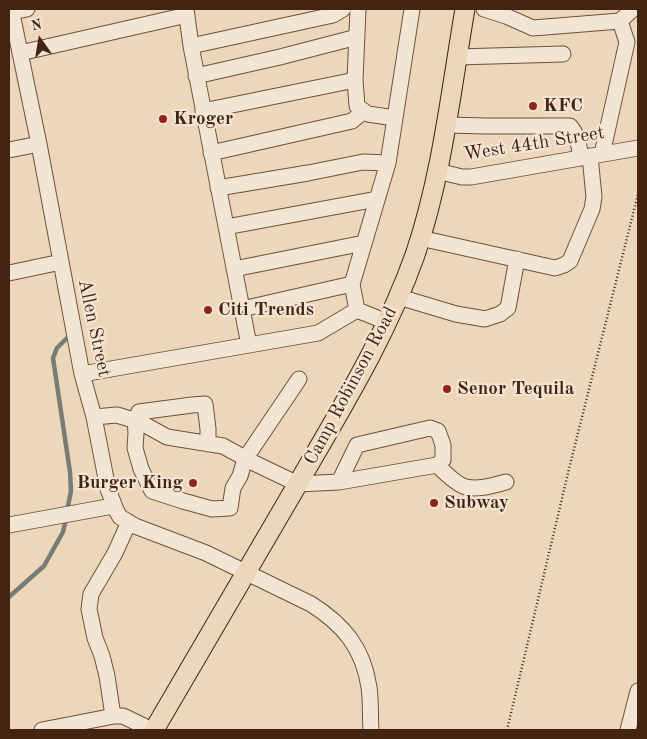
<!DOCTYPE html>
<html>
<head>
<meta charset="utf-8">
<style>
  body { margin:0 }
  #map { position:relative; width:647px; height:739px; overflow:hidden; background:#ecd7bb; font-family:"Old Standard TT",serif }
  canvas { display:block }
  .frame { position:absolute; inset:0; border:10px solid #432411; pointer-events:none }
  .north { position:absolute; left:15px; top:15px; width:50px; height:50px; -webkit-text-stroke:4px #f3e5d3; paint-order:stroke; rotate:347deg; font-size:14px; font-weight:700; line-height:20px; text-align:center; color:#432411 }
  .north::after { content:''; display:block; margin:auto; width:18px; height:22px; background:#432411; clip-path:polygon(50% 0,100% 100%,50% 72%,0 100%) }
</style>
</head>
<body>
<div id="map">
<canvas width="647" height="739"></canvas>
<div class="frame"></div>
<div class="north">N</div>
</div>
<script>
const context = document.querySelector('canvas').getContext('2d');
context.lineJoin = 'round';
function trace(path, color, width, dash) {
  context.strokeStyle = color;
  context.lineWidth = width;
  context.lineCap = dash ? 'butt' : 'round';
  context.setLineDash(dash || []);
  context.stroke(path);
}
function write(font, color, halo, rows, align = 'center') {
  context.font = font + ' "Old Standard TT",serif';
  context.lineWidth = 4.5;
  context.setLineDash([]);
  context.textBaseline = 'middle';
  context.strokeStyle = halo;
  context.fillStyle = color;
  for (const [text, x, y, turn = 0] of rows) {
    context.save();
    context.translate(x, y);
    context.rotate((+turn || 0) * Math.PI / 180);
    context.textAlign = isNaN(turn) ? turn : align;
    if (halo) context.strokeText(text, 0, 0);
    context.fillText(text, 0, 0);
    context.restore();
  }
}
trace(new Path2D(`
  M66 339 57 348 53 358 70 472 71 491 67 511
  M9 597 44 566 63 532 66 519`), '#787c76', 4.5);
const minor = new Path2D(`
  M11 9 39 144 82 374 94 417 108 489 116 510 120 517 135 526 206 553 311 604C344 625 363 648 369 687 371 701 370 716 371 730
  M186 9 191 46 333 15 343 9
  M358 9 355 80 357 106 368 114 395 118
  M484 9 506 16 533 28 620 21 633 9
  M11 12 27 9
  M191 46 249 345
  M20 53 187 15
  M457 57 563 54
  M196 76 280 57 357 37
  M203 111 355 80
  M446 125 486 126H570C578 135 579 147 581 158
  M9 150 39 144
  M211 153 352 121 364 111
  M602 154 627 42 620 21
  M437 171 462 177H471L638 148
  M218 188 308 173 363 162 388 163
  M226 227 377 199
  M420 238 555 268 564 265 570 261 592 209 594 197 590 156
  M234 269 364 243
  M9 273 61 262
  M399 297 456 314 485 319 500 314 508 308 517 259
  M242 309 352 284
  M357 310 352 284 388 163 412 9
  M82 374 318 333 357 310 387 322
  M94 417 117 415 140 422 167 437 223 446 254 463 298 484 339 482 437 465 443 460V445L438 431 430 428 357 445 339 482
  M208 444V429L205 404 192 405 139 412 135 420 136 433 135 448 141 469 152 491 183 501 212 509 230 508 233 488 240 476 245 459 299 379
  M437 465C444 472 457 485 466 487 480 490 493 485 506 482
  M9 525 113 506
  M113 716 107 676 102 656 95 638 89 609 91 594 115 553 129 522
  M42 730 114 716H123L152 730
  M628 730 638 691`);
const major = new Path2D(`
  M154 730C205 643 256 556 307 468 347 399 388 331 415 255 442 176 451 90 465 9`);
trace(minor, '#6d513c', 17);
trace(major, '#432411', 21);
trace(new Path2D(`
  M507 730 569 469 638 194`), '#432411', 2.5, [1, 2.5]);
trace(minor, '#f3e5d3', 15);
trace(major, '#ecd7bb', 19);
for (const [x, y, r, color] of [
  [533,106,5,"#8f2418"],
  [163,119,5,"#8f2418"],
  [208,310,5,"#8f2418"],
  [447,389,5,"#8f2418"],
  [193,483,5,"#8f2418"],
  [434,503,5,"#8f2418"]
]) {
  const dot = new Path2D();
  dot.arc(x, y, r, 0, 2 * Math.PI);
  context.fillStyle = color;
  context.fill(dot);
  trace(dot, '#f3e5d3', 2);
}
write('bold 19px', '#432411', '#f3e5d3', [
  ["KFC",543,106],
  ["Kroger",173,119],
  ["Citi Trends",218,310],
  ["Senor Tequila",457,389],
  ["Burger King",183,483,"right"],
  ["Subway",444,503]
], 'left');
write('19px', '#432411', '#f3e5d3', [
  ["West 44th Street",534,144,-9],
  ["Allen Street",94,328,78],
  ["Camp Robinson Road",351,386,-62]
]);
</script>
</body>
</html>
